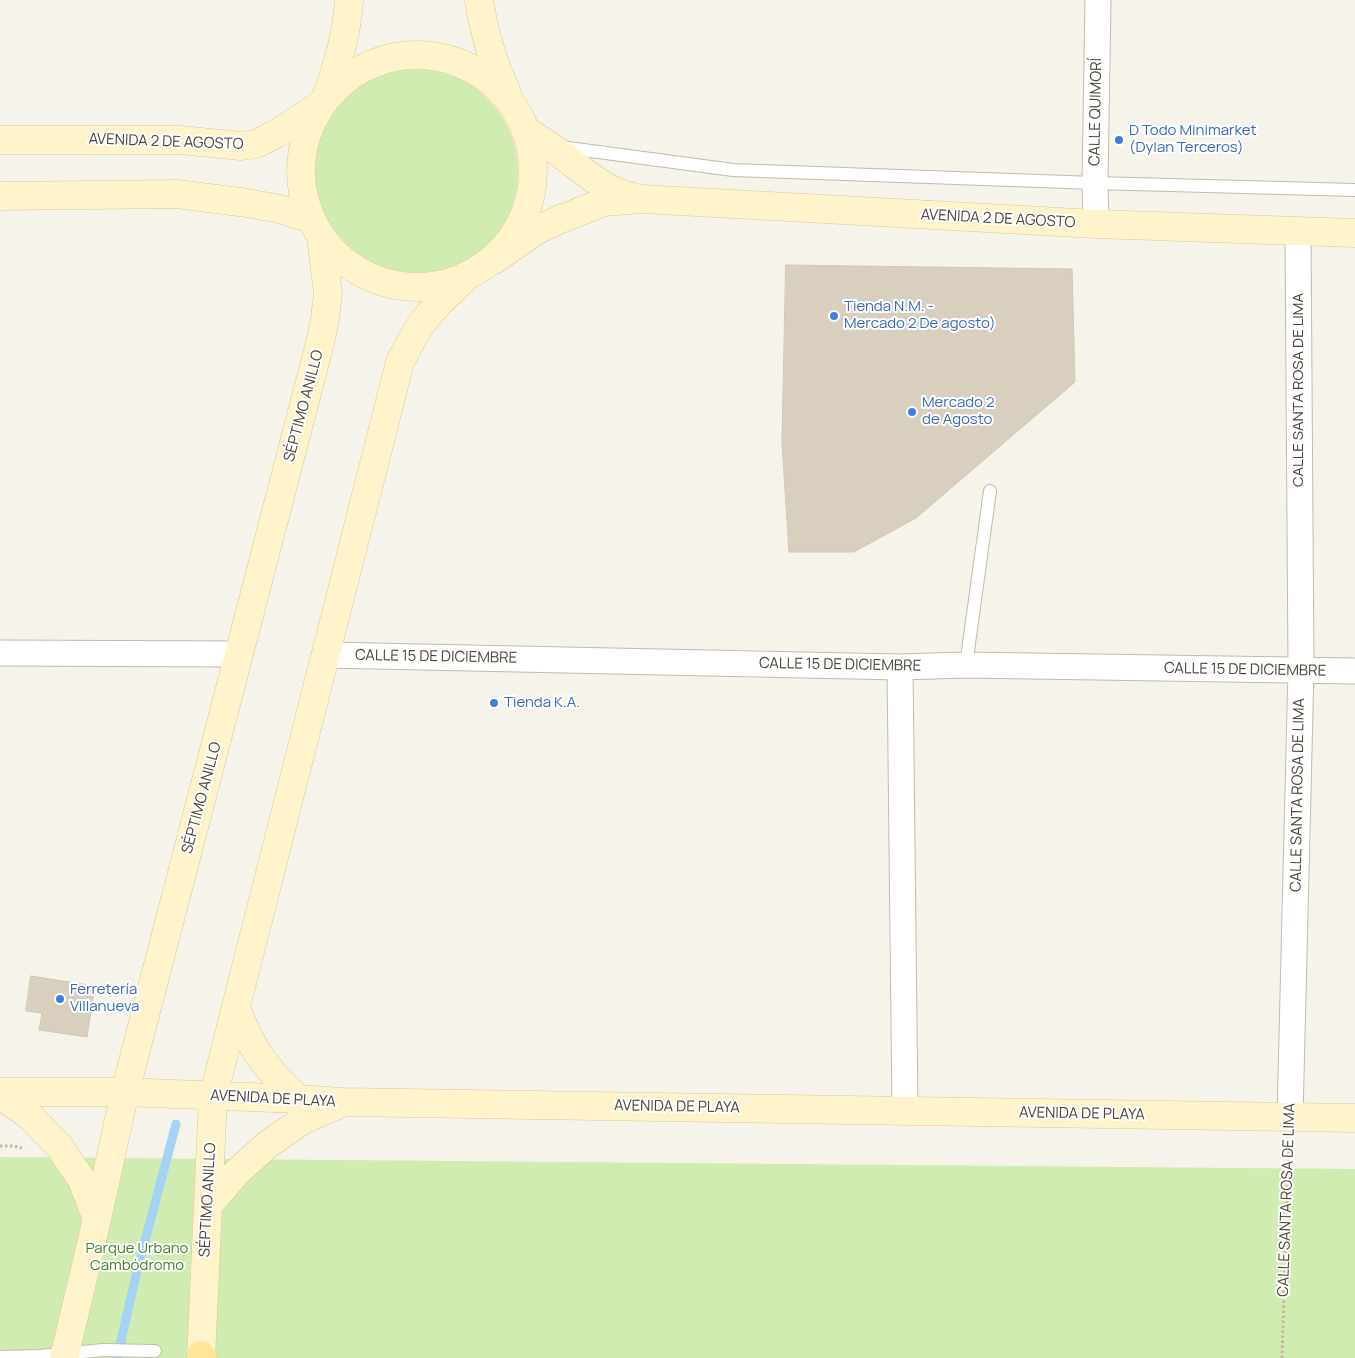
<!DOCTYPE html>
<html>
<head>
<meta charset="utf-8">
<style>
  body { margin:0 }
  canvas { display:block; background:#f6f3ea }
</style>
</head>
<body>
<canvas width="1355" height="1358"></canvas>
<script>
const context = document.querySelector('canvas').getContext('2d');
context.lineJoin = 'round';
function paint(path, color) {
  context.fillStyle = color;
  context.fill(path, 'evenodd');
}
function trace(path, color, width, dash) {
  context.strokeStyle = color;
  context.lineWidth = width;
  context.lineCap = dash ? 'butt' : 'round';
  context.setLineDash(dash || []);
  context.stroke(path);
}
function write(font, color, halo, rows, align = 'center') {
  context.font = font + ' Manrope,sans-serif';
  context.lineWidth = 4;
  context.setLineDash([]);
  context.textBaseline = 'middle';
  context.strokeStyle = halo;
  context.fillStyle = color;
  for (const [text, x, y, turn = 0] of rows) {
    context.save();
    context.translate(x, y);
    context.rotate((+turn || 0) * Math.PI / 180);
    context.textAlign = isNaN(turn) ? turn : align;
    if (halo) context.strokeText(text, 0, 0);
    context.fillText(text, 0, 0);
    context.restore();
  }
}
paint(new Path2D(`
  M312 172a103 103 0 1 1 206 0a103 103 0 1 1-206 0Z
  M0 1157 1355 1169V1358H0Z`), '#d1ecb1');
trace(new Path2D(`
  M117 1358 137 1271 176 1124`), '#a4d3f5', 9);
const building = new Path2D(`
  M786 265 1072 269 1075 382 916 518 854 552H789L782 442Z
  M31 976 95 986 87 1037 39 1030 42 1013 26 1011Z`);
paint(building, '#d8cfbf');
trace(building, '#d4c7b2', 1);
const lane = new Path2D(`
  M561 147 733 170 1095 183 1355 190
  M966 665 990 491
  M0 1357 39 1356 103 1350 155 1351`);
const street = new Path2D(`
  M1096 224 1095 183 1098 0
  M0 653 239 654
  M326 655 900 667 966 665 1355 671
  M900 667 905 1111
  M1290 1117 1301 670 1298 232`);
const secondary = new Path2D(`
  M479 0C484 33 493 63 507 93
  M301 171a116 116 0 1 1 232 0a116 116 0 1 1-232 0Z
  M327 95C338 63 347 34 349 0
  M527 131C540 140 554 148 566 158 587 174 606 191 633 197
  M0 140H180L241 146 256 144 276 134 320 105
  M0 196 178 194 247 203 280 209 311 219
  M494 260 537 230 563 218 604 202 642 199 1096 224 1355 233
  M236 1008C243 1025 250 1043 261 1058 271 1073 285 1086 298 1099
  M0 1092H125L298 1099 342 1102 1355 1118
  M0 1095 30 1116 59 1146 82 1180 97 1219
  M208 1206 236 1173 268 1144 303 1120 340 1104
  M64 1358 97 1219 125 1092 320 343 325 319 328 293 321 237
  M201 1358 213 1097 400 362C408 347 415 331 426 318 437 304 451 291 464 279`);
const primary = new Path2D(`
  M201 1355 203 1358`);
trace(lane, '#c2bbac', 14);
trace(street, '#c2bbac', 27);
trace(secondary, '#d8c898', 29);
trace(primary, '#ebc463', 29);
trace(new Path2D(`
  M0 1146H13L22 1148
  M1282 1358 1289 1145`), '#c5b79c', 3, [2.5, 2.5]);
trace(lane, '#fff', 12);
trace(street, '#fff', 25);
trace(secondary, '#fff3cb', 28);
trace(primary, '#ffe49a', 28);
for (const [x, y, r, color] of [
  [1119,140,5,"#3f7fe0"],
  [834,316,5,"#3f7fe0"],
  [912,412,5,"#3f7fe0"],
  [494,703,5,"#3f7fe0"],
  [60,999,5,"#3f7fe0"]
]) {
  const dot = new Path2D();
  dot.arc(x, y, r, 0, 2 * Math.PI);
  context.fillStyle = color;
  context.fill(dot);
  trace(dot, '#fff', 2);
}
write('15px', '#4b4438', '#fff', [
  ["CALLE QUIMORÍ",1096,112,-89],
  ["AVENIDA 2 DE AGOSTO",166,142,2],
  ["AVENIDA 2 DE AGOSTO",998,219,3],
  ["CALLE SANTA ROSA DE LIMA",1299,390,-90],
  ["SÉPTIMO ANILLO",304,406,-75],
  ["CALLE 15 DE DICIEMBRE",436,657,1],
  ["CALLE 15 DE DICIEMBRE",840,665,1],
  ["CALLE 15 DE DICIEMBRE",1245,670,1],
  ["CALLE SANTA ROSA DE LIMA",1298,795,-89],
  ["SÉPTIMO ANILLO",202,798,-75],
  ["AVENIDA DE PLAYA",273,1099,3],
  ["AVENIDA DE PLAYA",677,1107,1],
  ["AVENIDA DE PLAYA",1082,1114,1],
  ["SÉPTIMO ANILLO",208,1200,-87],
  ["CALLE SANTA ROSA DE LIMA",1287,1200,-88]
]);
write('15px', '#366cbe', '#fff', [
  ["D Todo Minimarket",1129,131],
  ["(Dylan Terceros)",1129,148],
  ["Tienda N.M. -",844,307],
  ["Mercado 2 De agosto)",844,324],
  ["Mercado 2",922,403],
  ["de Agosto",922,420],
  ["Tienda K.A.",504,703],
  ["Ferretería",70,990],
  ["Villanueva",70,1007]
], 'left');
write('15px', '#478126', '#fff', [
  ["Parque Urbano",137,1249],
  ["Cambódromo",137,1266]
]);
</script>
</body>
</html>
